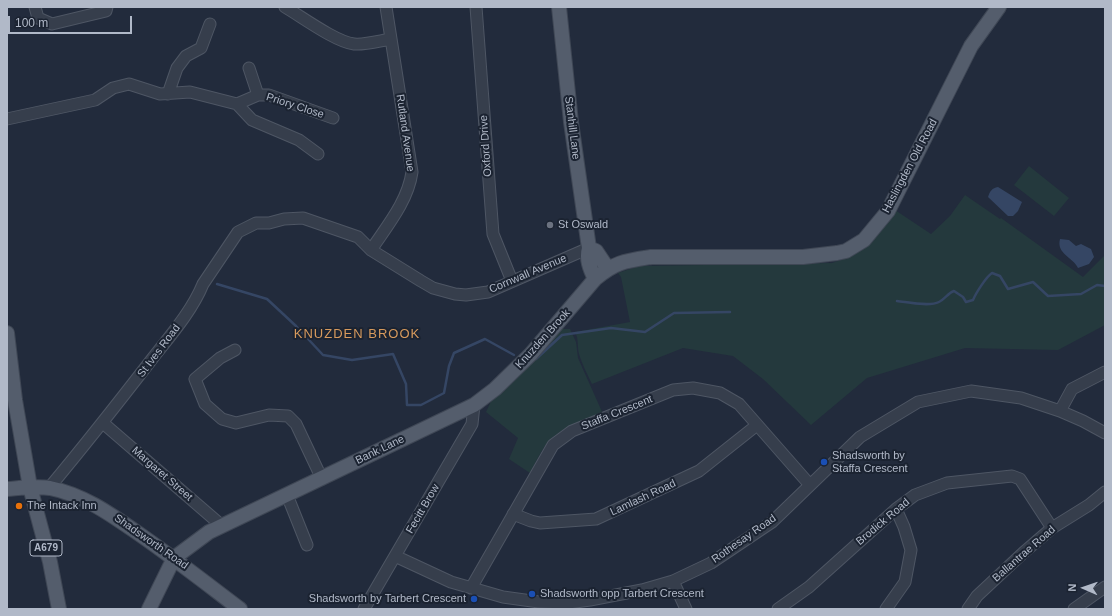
<!DOCTYPE html>
<html>
<head>
<meta charset="utf-8">
<style>
  body { margin:0 }
  #map { position:relative; width:1112px; height:616px; overflow:hidden; background:#222b3c; font-family:Arial,sans-serif }
  canvas { display:block }
  .frame { position:absolute; inset:0; border:8px solid #b1b9c8; pointer-events:none }
  .north { position:absolute; left:1064px; top:568px; width:40px; height:40px; -webkit-text-stroke:3px #1b2331; paint-order:stroke; rotate:272deg; font-size:11px; font-weight:700; line-height:16px; text-align:center; color:#b1b9c8 }
  .north::after { content:''; display:block; margin:auto; width:14px; height:18px; background:#b1b9c8; clip-path:polygon(50% 0,100% 100%,50% 72%,0 100%) }
  .scale { position:absolute; left:8px; top:16px; width:124px; height:18px; box-sizing:border-box; border:2px solid #b1b9c8; border-top:0; padding-left:5px; font-size:12px; line-height:14px; white-space:nowrap; color:#b1b9c8; -webkit-text-stroke:3px #1b2331; paint-order:stroke }
</style>
</head>
<body>
<div id="map">
<canvas width="1112" height="616"></canvas>
<div class="frame"></div>
<div class="north">N</div>
<div class="scale">100 m</div>
</div>
<script>
const context = document.querySelector('canvas').getContext('2d');
context.lineJoin = 'round';
function paint(path, color) {
  context.fillStyle = color;
  context.fill(path, 'evenodd');
}
function trace(path, color, width, dash) {
  context.strokeStyle = color;
  context.lineWidth = width;
  context.lineCap = dash ? 'butt' : 'round';
  context.setLineDash(dash || []);
  context.stroke(path);
}
function write(font, color, halo, rows, align = 'center') {
  context.font = font + ' Arial,sans-serif';
  context.lineWidth = 4;
  context.setLineDash([]);
  context.textBaseline = 'middle';
  context.strokeStyle = halo;
  context.fillStyle = color;
  for (const [text, x, y, turn = 0] of rows) {
    context.save();
    context.translate(x, y);
    context.rotate((+turn || 0) * Math.PI / 180);
    context.textAlign = isNaN(turn) ? turn : align;
    if (halo) context.strokeText(text, 0, 0);
    context.fillText(text, 0, 0);
    context.restore();
  }
}
paint(new Path2D(`
  M1029 166 1069 198 1054 216 1014 185Z
  M965 195 1000 219 1001 218 1083 277 1105 255V325L1058 350 965 348 867 378 811 425 763 379 733 356 683 348 592 384C587 374 582 364 579 354 577 346 579 339 575 332L630 322 621 277 618 273 639 266 832 263 852 256 874 237 895 210 931 234 950 216Z
  M562 329H570L576 342 578 358 603 414C588 420 570 425 557 434 544 443 537 460 530 473L509 459 518 438 486 412 494 395Z`), '#24393d');
paint(new Path2D(`
  M998 187 1022 202 1018 211 1013 216H1008L988 197C990 191 992 188 998 187Z
  M1060 239 1069 240 1076 246 1081 244 1091 249 1094 257 1089 264 1078 268C1073 257 1056 254 1060 239Z`), '#354664');
trace(new Path2D(`
  M217 284 267 299 296 326 323 355 352 360 393 354 406 384 407 405H421L444 393 449 366 454 353 485 339 514 355
  M897 301C907 302 929 307 939 302 945 299 948 293 954 291L963 297 966 302 973 300C976 293 986 277 992 273L1000 276 1008 289 1033 282 1048 296 1081 294 1097 285 1105 286
  M536 359 562 335 611 328 645 332 674 313 730 312`), '#354664', 2.5);
const minor = new Path2D(`
  M35 7 38 18 52 24 106 11 107 7
  M285 7C302 17 336 42 354 44 365 45 379 41 391 39
  M476 7 493 234 512 281
  M249 68 258 95
  M168 94 177 68 186 56 201 48 210 24
  M237 104 258 95H269L333 118
  M7 119 95 100 113 88 129 84 160 94 190 92 237 104 252 120 299 140 318 154
  M371 250C387 226 408 201 412 172L386 7
  M235 350 220 358 195 379 205 404 222 419 236 423 269 415 288 416 296 424 322 479
  M1060 411 1072 389 1105 372
  M103 423 221 525
  M49 488C84 446 118 403 152 359 170 336 192 311 203 284L238 232 256 223H269L284 219 303 218 358 237 371 250 421 281 433 288 455 294 466 295 488 292 589 248
  M287 495 307 545
  M513 514 531 521 540 523 596 519 699 471 757 425
  M395 556 451 582 503 597 539 602 568 603 590 600 642 590 673 581 711 563 772 522 860 437 918 402 971 391 1021 398 1060 411 1083 421 1105 433
  M673 581 686 609
  M471 588 553 445 572 431 673 390 693 388 720 393 739 404 810 485
  M364 609 472 424 474 405
  M778 609 809 587 896 509 915 495 947 483 1012 476 1020 479 1052 528
  M886 609 905 582 911 550 904 527 896 509
  M968 609 977 596 1023 553 1052 528 1089 505 1105 492
  M1074 609 1105 587`);
const major = new Path2D(`
  M559 7 571 122 589 248C586 259 590 269 595 279
  M589 248 596 251 608 269
  M7 333 15 400 30 487 50 562 59 609
  M7 489C21 488 36 486 50 488 85 495 113 516 142 536 175 559 207 584 240 609
  M149 609 174 558 209 532 474 405 495 389 531 354 595 279C615 262 625 261 651 257H803L837 253 846 251 864 240 888 211 971 46 999 7`);
trace(minor, '#4e5664', 13);
trace(major, '#3f4755', 16);
trace(minor, '#363e4c', 11);
trace(major, '#545d6c', 14);
for (const [x, y, r, color] of [
  [550,225,4,"#6b7280"],
  [824,462,4,"#1a4fb4"],
  [19,506,4,"#e8710a"],
  [532,594,4,"#1a4fb4"],
  [474,599,4,"#1a4fb4"]
]) {
  const dot = new Path2D();
  dot.arc(x, y, r, 0, 2 * Math.PI);
  context.fillStyle = color;
  context.fill(dot);
  trace(dot, '#1b2331', 1.5);
}
for (const [x, y, w] of [
  [46,548,32]
]) {
  const box = new Path2D();
  box.roundRect(x - w / 2, y - 8, w, 16, 3);
  context.fillStyle = '#1b2331';
  context.fill(box);
  trace(box, '#b1b9c8', 1);
}
write('bold 10px', '#b1b9c8', null, [
  ["A679",46,548]
]);
write('11px', '#b1b9c8', '#1b2331', [
  ["Priory Close",295,106,18],
  ["Stanhill Lane",572,128,83],
  ["Rutland Avenue",405,133,82],
  ["Oxford Drive",486,146,-94],
  ["Haslingden Old Road",910,166,-62],
  ["Cornwall Avenue",528,274,-23],
  ["Knuzden Brook",543,339,-48],
  ["St Ives Road",159,351,-53],
  ["Staffa Crescent",617,413,-22],
  ["Bank Lane",380,450,-26],
  ["Margaret Street",162,474,41],
  ["Lamlash Road",643,498,-25],
  ["Fecitt Brow",423,509,-60],
  ["Brodick Road",883,522,-40],
  ["Rothesay Road",744,539,-35],
  ["Shadsworth Road",151,542,35],
  ["Ballantrae Road",1024,554,-41]
]);
write('11px', '#b1b9c8', '#1b2331', [
  ["St Oswald",558,225],
  ["Shadsworth by",832,456],
  ["Staffa Crescent",832,469],
  ["The Intack Inn",27,506],
  ["Shadsworth opp Tarbert Crescent",540,594],
  ["Shadsworth by Tarbert Crescent",466,599,"right"]
], 'left');
context.letterSpacing = '1px';
write('13px', '#d79a5d', '#1b2331', [
  ["KNUZDEN BROOK",357,334]
]);
context.letterSpacing = '0px';
</script>
</body>
</html>
